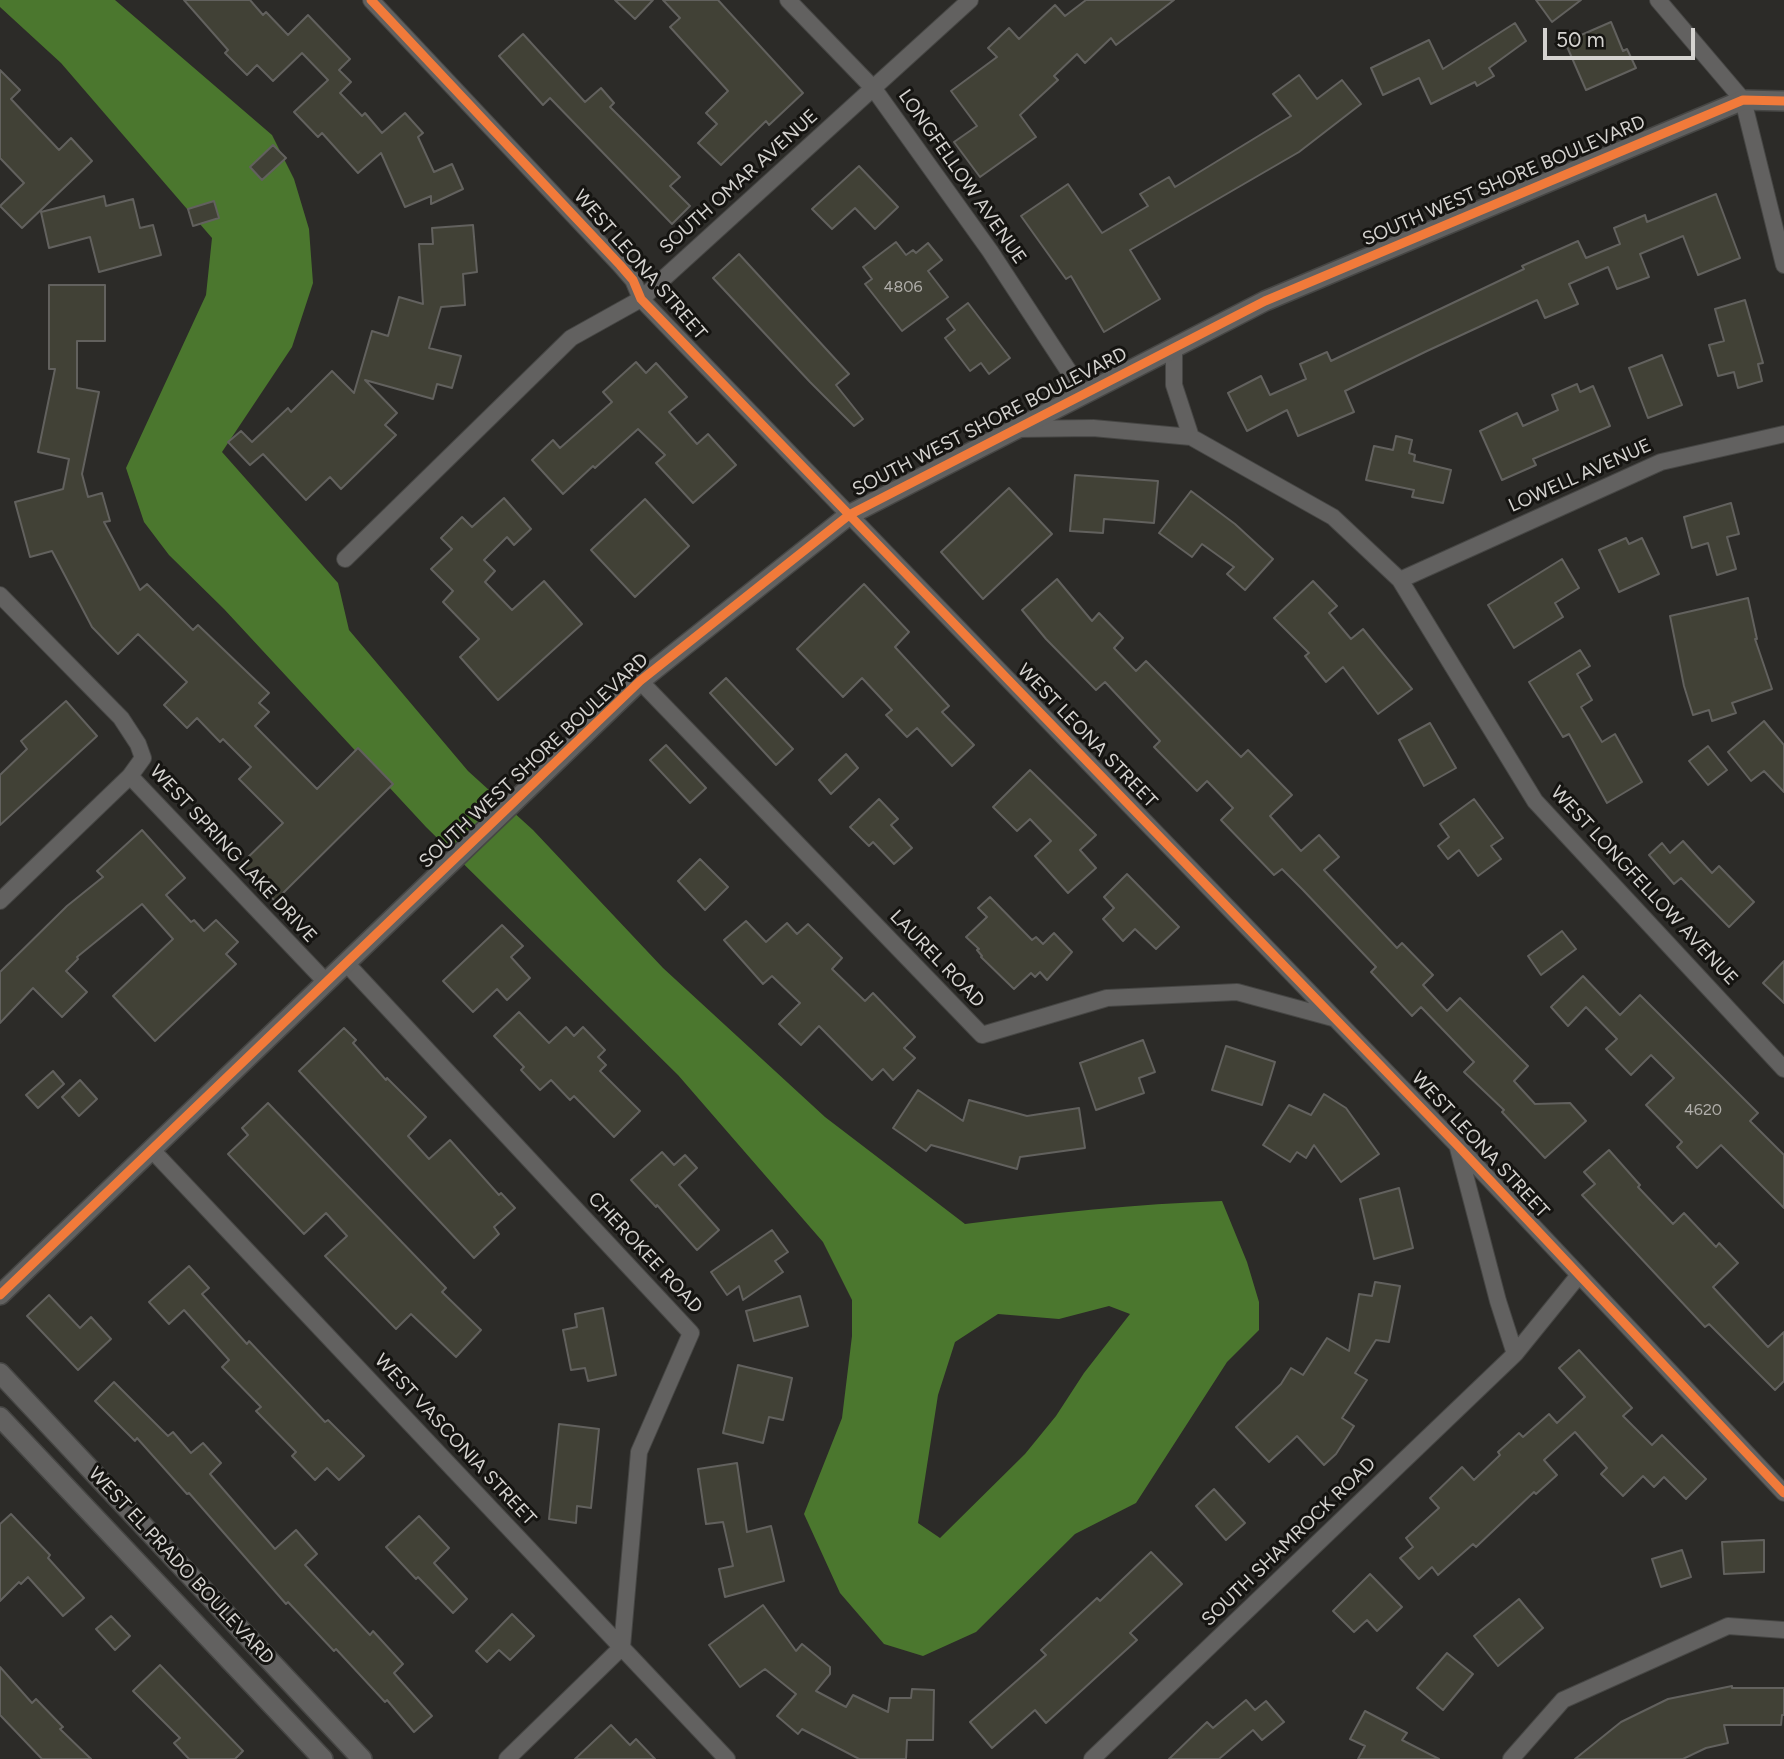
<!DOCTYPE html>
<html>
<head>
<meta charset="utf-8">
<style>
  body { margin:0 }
  #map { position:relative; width:1784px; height:1759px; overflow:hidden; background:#2c2b28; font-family:Figtree,sans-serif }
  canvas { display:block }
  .scale { position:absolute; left:1543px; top:28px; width:152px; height:32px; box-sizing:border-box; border:4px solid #d5d3d0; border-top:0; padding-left:9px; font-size:21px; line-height:24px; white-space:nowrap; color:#d5d3d0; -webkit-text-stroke:5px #151411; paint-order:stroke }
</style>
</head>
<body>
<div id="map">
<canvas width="1784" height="1759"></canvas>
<div class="scale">50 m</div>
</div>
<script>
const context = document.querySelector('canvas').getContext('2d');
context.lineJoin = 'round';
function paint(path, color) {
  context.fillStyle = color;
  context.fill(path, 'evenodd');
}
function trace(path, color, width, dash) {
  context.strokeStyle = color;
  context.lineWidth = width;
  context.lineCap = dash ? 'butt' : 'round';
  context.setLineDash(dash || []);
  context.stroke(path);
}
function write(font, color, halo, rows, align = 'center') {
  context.font = font + ' Figtree,sans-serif';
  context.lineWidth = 6;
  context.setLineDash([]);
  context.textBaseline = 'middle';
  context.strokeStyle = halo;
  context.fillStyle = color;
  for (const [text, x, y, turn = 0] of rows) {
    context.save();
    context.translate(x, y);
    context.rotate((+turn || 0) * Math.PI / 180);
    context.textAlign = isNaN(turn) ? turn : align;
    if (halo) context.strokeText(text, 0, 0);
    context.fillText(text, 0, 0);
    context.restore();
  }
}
paint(new Path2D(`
  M0 0H115L272 135 294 179 309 229 313 283 292 347 222 452 338 583 349 630 468 771 533 830 663 968 825 1117 965 1224C1050 1213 1136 1204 1222 1201L1247 1262 1259 1302V1330L1227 1362 1136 1503 1075 1534 976 1632 923 1656 884 1644 840 1593 804 1514 842 1418 852 1336V1300L823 1242 678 1075 426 827 224 609 169 555 144 522 126 468 206 295 212 238 61 63 0 7ZM1109 1306 1130 1314 1084 1373 1056 1416 1025 1454 940 1538 918 1523 938 1395 955 1342 998 1314 1059 1319Z`), '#4b772e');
const building = new Path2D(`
  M184 0H250L263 15 266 12 288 35 308 15 350 59 339 70 351 82 340 93 362 116 365 113 382 133 405 113 423 133 418 137 434 172 452 164 463 189 431 204V196L405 207 381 153 358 173 322 133 318 137 294 112 328 80 302 53 273 81 257 65 247 75 225 53 228 50Z
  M615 0H653L635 19Z
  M663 0H718L803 93 769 125 766 121 721 165 698 143 717 124 706 113 728 91 670 27 680 18Z
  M1086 0H1174L1116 45 1111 38 1085 63 1077 54 1054 76 1058 80 1020 115 1036 137 980 177 954 142 977 126 951 91 997 57 988 48 1009 28 1019 39 1055 5 1065 16Z
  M1536 0H1581L1552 22Z
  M1611 22 1623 51 1627 49 1636 68 1586 90 1565 42Z
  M1515 23 1526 41 1489 68 1494 76 1477 86 1475 82 1431 104 1419 78 1383 95 1371 68 1429 40 1443 69Z
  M523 34 585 102 601 88 614 103 610 107 680 177 670 186 690 206 672 224 550 98 543 105 499 56Z
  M0 70 20 90 11 99 59 150 71 138 92 161 22 228 0 206 24 183 0 158Z
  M1299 75 1317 99 1342 80 1361 104 1299 152 1130 250 1160 299 1104 332 1071 276 1066 279 1021 216 1068 184 1102 233 1148 206 1140 194 1169 177 1175 187 1291 116 1273 94Z
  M273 145 286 158 262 180 250 167Z
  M859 166 898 207 875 229 855 208 832 229 812 209Z
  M1716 194 1740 258 1698 275 1683 236 1640 254 1649 277 1617 289 1608 267 1569 284 1578 304 1545 318 1537 300 1427 351 1345 391 1354 412 1298 436 1287 410 1247 431 1228 393 1261 376 1270 395 1306 379 1300 364 1327 352 1331 361 1524 269 1522 266 1578 241 1586 258 1620 244 1614 228 1645 215 1647 222Z
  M104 196 106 206 133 199 140 228 153 225 161 255 99 272 90 237 49 248 41 212Z
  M214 201 219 218 193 226 188 209Z
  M473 225 477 272 463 274 465 305 441 307 429 348 461 356 452 388 437 384 433 399 365 380 397 413 385 425 396 435 341 489 330 477 306 500 263 454 250 465 228 442 241 431 252 442 288 408 291 412 332 371 354 393 372 331 388 336 399 297 423 304 419 244H433L432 228Z
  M896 242 906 255 913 250 916 253 928 243 942 260 928 271 948 297 902 331 865 284 872 279 863 267Z
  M739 254 849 374 836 385 863 419 854 426 810 382 713 278Z
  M49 285H105V341H77V388L99 392 82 474 88 497 102 493 110 521 104 522 140 590 147 584 193 630 198 625 269 693 259 703 269 712 255 726 317 789 358 748 393 784 275 901 240 865 283 823 239 779 251 767 223 739 220 742 197 718 187 728 164 705 187 682 138 634 118 654 92 627 52 551 30 557 15 502 63 489 69 459 38 452 55 369H49Z
  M1745 300 1763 363 1758 364 1762 381 1738 388 1734 372 1718 376 1709 345 1724 341 1715 309Z
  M968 303 1010 358 989 374 981 363 970 371 945 338 955 330 947 319Z
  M1662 355 1682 405 1648 418 1629 368Z
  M636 362 646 373 656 363 687 397 669 412 697 444 708 434 736 465 693 503 656 463 665 455 638 429 595 468 593 466 563 494 532 460 553 440 560 448 612 402 603 392Z
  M1577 384 1580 392 1593 386 1610 426 1533 459 1536 465 1502 480 1480 431 1517 413 1523 426 1558 410 1552 395Z
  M1396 436 1412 440 1409 453 1415 455 1414 461 1451 470 1443 503 1412 497 1414 490 1366 480 1374 446 1393 450Z
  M1075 475 1158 481 1154 523 1104 519 1103 533 1070 531Z
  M1009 488 1052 534 983 599 941 552Z
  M1191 491 1235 524 1273 559 1245 590 1227 574 1234 567 1202 544 1192 557 1159 533Z
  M504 498 531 529 514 545 507 537 484 560 495 571 485 582 512 610 544 581 582 624 498 700 460 657 479 639 443 602 453 591 431 569 452 549 441 538 462 517 472 527Z
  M645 499 689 546 635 597 591 550Z
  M1731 503 1739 534 1727 537 1736 569 1717 575 1708 543 1692 548 1684 517Z
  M1626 538 1629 544 1642 538 1659 574 1619 592 1599 550Z
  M1562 559 1579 588 1555 603 1563 617 1514 648 1488 605Z
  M1057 579 1092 621 1099 613 1123 638 1114 648 1136 671 1146 661 1241 757 1248 750 1292 795 1270 816 1301 851 1319 835 1339 857 1324 870 1397 948 1402 943 1433 975 1423 985 1447 1011 1460 998 1528 1066 1514 1081 1535 1104 1570 1103 1586 1121 1545 1158 1502 1112 1504 1110 1464 1072 1474 1062 1421 1007 1412 1016 1371 972 1376 967 1303 890 1282 869 1274 875 1221 820 1233 808 1207 781 1197 791 1154 747 1160 741 1105 682 1096 690 1046 639 1022 610Z
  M1313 581 1337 606 1329 613 1351 639 1363 629 1412 689 1378 714 1343 667 1326 682 1305 656 1309 653 1274 618Z
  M864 584 909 632 895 647 949 706 942 712 974 745 952 766 917 728 907 737 886 715 892 710 862 678 843 697 797 649Z
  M1748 598 1757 639H1755L1772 689 1732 703 1736 713 1712 721 1709 710 1693 715 1684 686 1670 616Z
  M1580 650 1590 666 1577 674 1592 700 1581 707 1602 742 1615 734 1642 782 1607 803 1569 734 1563 737 1529 682Z
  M726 678 793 749 776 765 710 693Z
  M66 701 97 736 0 825V775L27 749 21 741Z
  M1764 721 1784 745V792L1764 771 1751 781 1728 752Z
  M1430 723 1456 768 1424 786 1399 740Z
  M666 745 706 788 690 803 650 760Z
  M1708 746 1727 770 1708 785 1689 761Z
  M846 754 858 768 831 794 819 780Z
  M1030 770 1096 835 1080 850 1096 868 1068 893 1035 856 1051 841 1030 819 1017 831 993 807Z
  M879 799 898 819 891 825 912 848 894 864 873 842 869 846 850 827Z
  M1474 799 1503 838 1491 846 1501 859 1478 876 1459 850 1448 859 1438 846 1449 837 1440 824Z
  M142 830 185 878 166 895 191 922 194 920 204 931 216 920 238 942 226 954 236 964 155 1041 113 996 173 939 142 904 77 957 78 959 66 971 87 992 62 1017 33 988 0 1023V972L67 906 103 877 97 871Z
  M1683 841 1712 873 1719 866 1754 902 1729 927 1681 878 1674 884 1649 855 1662 843 1670 853Z
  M700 859 728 887 705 910 678 881Z
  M1127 874 1179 927 1156 949 1135 929 1123 941 1103 919 1114 908 1104 897Z
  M990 897 1032 940 1036 937 1043 944 1054 933 1072 952 1047 980 1040 972 1035 977 1031 973 1014 989 981 957 982 956 977 950 979 949 966 937 987 917 978 908Z
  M746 921 766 942 787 923 797 934 808 924 842 958 832 969 865 1001 873 993 915 1037 904 1048 915 1058 893 1080 883 1069 872 1080 819 1026 801 1045 779 1024 800 1003 772 976 763 984 724 940Z
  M502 925 523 946 511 957 530 978 507 1000 497 989 473 1012 443 981Z
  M1562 931 1576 949 1541 975 1528 956Z
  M1784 961V1003L1763 983Z
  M1583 976 1620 1015 1640 995 1758 1113 1750 1121 1784 1155V1208L1721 1145 1697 1168 1677 1147 1682 1142 1646 1105 1674 1078 1651 1055 1631 1075 1606 1049 1617 1039 1586 1007 1568 1026 1551 1007Z
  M519 1012 549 1043 566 1027 574 1036 583 1027 605 1050 598 1057 606 1065 600 1071 640 1111 614 1137 574 1096 570 1100 551 1080 540 1090 521 1070 524 1067 494 1036Z
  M344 1028 356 1040 353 1043 386 1080 387 1078 426 1117 408 1136 429 1159 450 1140 499 1195 501 1193 515 1208 494 1227 499 1234 474 1258 299 1071Z
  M1143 1040 1155 1072 1139 1078 1144 1093 1096 1110 1080 1063Z
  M1226 1046 1275 1062 1262 1105 1212 1090Z
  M53 1071 64 1084 38 1108 26 1095Z
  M80 1080 97 1099 79 1116 62 1097Z
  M918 1090 963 1121 969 1100 1027 1116 1079 1108 1085 1148 1020 1157 1017 1169 931 1145 926 1151 893 1128Z
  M1324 1094 1346 1108 1379 1154 1341 1182 1314 1145 1306 1158 1297 1152 1290 1162 1263 1145 1289 1105 1311 1115Z
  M268 1103 446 1288 442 1292 481 1330 456 1357 411 1314 396 1329 325 1256 347 1236 326 1213 304 1234 228 1154 248 1135 242 1128Z
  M1609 1150 1640 1185 1638 1187 1673 1224 1684 1213 1716 1247 1719 1243 1738 1263 1713 1287 1768 1347 1784 1332V1381L1775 1390 1709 1324 1705 1327 1582 1195 1595 1184 1584 1172Z
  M662 1152 674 1165 685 1155 697 1168 679 1185 719 1230 697 1250 657 1205 656 1207 631 1180Z
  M1399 1188 1413 1248 1374 1259 1360 1199Z
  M772 1230 788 1252 775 1261 783 1272 743 1300 739 1286 727 1295 711 1272Z
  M189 1266 209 1288 202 1294 247 1344 249 1341 325 1422 328 1420 364 1456 339 1480 327 1468 315 1480 292 1456 296 1452 256 1411 261 1407 222 1367 229 1360 184 1310 169 1324 149 1302Z
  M1375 1282 1400 1286 1389 1342 1376 1340 1355 1373 1367 1380 1342 1418 1354 1426 1336 1454 1324 1465 1297 1436 1269 1462 1236 1427 1281 1384 1291 1368 1303 1375 1327 1338 1349 1351 1359 1294 1372 1296Z
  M49 1295 80 1328 91 1317 111 1339 78 1370 27 1316Z
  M800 1296 808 1326 754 1341 746 1311Z
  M603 1308 616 1375 588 1381 585 1368 571 1370 563 1330 577 1327 575 1314Z
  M1579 1350 1632 1408 1623 1416 1652 1445 1662 1435 1706 1479 1686 1499 1664 1477 1654 1487 1643 1476 1623 1496 1601 1474 1607 1468 1575 1432 1544 1460 1557 1475 1536 1494 1534 1492 1476 1547 1473 1544 1438 1575 1432 1567 1419 1579 1400 1558 1413 1547 1406 1538 1439 1508 1430 1498 1462 1467 1474 1480 1500 1455 1498 1452 1519 1433 1523 1437 1549 1414 1557 1423 1585 1397 1559 1368Z
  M738 1365 792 1378 783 1420 769 1417 763 1443 723 1433Z
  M114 1382 168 1436 173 1432 191 1453 203 1443 221 1463 210 1474 275 1549 296 1530 317 1554 305 1565 370 1635 373 1631 403 1664 394 1673 432 1716 414 1732 387 1700 385 1702 336 1649 334 1651 288 1602 286 1604 189 1493 187 1494 137 1438 135 1441 95 1401Z
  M559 1424 599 1429 591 1508 577 1506 576 1523 549 1519Z
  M737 1463 747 1532 771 1526 784 1581 725 1597 719 1569 733 1566 723 1522 706 1524 698 1469Z
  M1214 1489 1245 1523 1226 1540 1196 1506Z
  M11 1514 50 1555 48 1558 84 1598 63 1616 28 1577 21 1584 19 1582 0 1601V1524Z
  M419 1516 449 1548 434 1563 467 1599 453 1613 418 1577 416 1579 386 1547Z
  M1764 1540V1572L1724 1574 1722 1542Z
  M1682 1550 1691 1577 1661 1587 1652 1559Z
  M1151 1552 1182 1584 1130 1633 1137 1640 1046 1723 1035 1710 992 1748 970 1722 1046 1655 1041 1650 1097 1598 1100 1601Z
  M1370 1574 1402 1607 1377 1631 1367 1620 1354 1632 1333 1611Z
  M1519 1599 1543 1628 1498 1666 1474 1636Z
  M763 1605 796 1651 802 1644 830 1667V1674L816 1691 846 1707 853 1695 888 1712 890 1698H911L912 1689 934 1690 933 1740H907L906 1759H859L802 1729 798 1734 777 1716 796 1694 765 1669 740 1687 709 1645Z
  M512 1614 534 1636 510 1660 499 1650 487 1662 476 1651Z
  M111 1616 130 1636 115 1650 96 1629Z
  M1447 1653 1473 1674 1443 1710 1417 1688Z
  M160 1665 243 1751 235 1759H189L174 1743 180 1738 133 1691Z
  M0 1667 32 1703 36 1699 63 1727 60 1729 91 1759H42L0 1715Z
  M1732 1686V1688H1784V1715H1782L1781 1725H1724L1728 1743 1706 1748 1683 1759H1575L1621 1722 1668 1699Z
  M1246 1700 1255 1710 1266 1701 1284 1722 1262 1740 1253 1730 1219 1759H1169L1207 1722 1213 1728Z
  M1365 1711 1407 1733 1402 1740 1439 1759H1358L1365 1746 1350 1739Z
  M611 1725 630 1745 636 1739 655 1759H575Z`);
paint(building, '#414136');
trace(building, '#62615e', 2);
const minor = new Path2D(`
  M371 0 620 265 633 280 641 299 1457 1145 1784 1493
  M788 0 874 89 990 251 1083 393
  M1658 0 1743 100 1784 265
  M1174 347V385L1191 437
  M1016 429 1093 428 1191 437 1333 517 1400 580 1535 801 1784 1069
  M345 559 571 338 641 299 970 0
  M1400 580 1661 462 1784 434
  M0 595 121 718 138 744 143 758 130 776 0 901
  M640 681 982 1035 1107 998 1237 992 1333 1018
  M130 776 326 982
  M346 963 691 1333 639 1452 622 1647 507 1759
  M152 1150 727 1759
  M1515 1354 1579 1275
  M1092 1759 1515 1354 1498 1301 1458 1148
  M1511 1759 1563 1700 1728 1626 1784 1630`);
const tertiary = new Path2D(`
  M0 1295 640 681 849 515 1265 301 1743 100 1784 101
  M0 1373 362 1759
  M0 1417 323 1759`);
trace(minor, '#464644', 18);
trace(tertiary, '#464644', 22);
trace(minor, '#626160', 16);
trace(tertiary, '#626160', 19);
trace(new Path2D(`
  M371 0 620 265 633 280 641 299 1457 1145 1784 1493
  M0 1295 640 681 849 515 1265 301 1743 100 1784 101`), '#f17a3a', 9);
write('16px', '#b0aeaa', null, [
  ["4806",903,287],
  ["4620",1703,1110]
]);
write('19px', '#d5d3d0', '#151411', [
  ["LONGFELLOW AVENUE",962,177,55],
  ["SOUTH WEST SHORE BOULEVARD",1504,181,-23],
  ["SOUTH OMAR AVENUE",739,182,-42],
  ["WEST LEONA STREET",640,265,49],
  ["SOUTH WEST SHORE BOULEVARD",990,422,-27],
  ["LOWELL AVENUE",1580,476,-24],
  ["WEST LEONA STREET",1087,736,46],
  ["SOUTH WEST SHORE BOULEVARD",534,761,-43],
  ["WEST SPRING LAKE DRIVE",233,854,47],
  ["WEST LONGFELLOW AVENUE",1644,886,47],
  ["LAUREL ROAD",937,959,46],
  ["WEST LEONA STREET",1480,1145,47],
  ["CHEROKEE ROAD",645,1253,47],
  ["WEST VASCONIA STREET",455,1440,47],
  ["SOUTH SHAMROCK ROAD",1289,1542,-44],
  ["WEST EL PRADO BOULEVARD",181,1566,47]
]);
</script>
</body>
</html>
